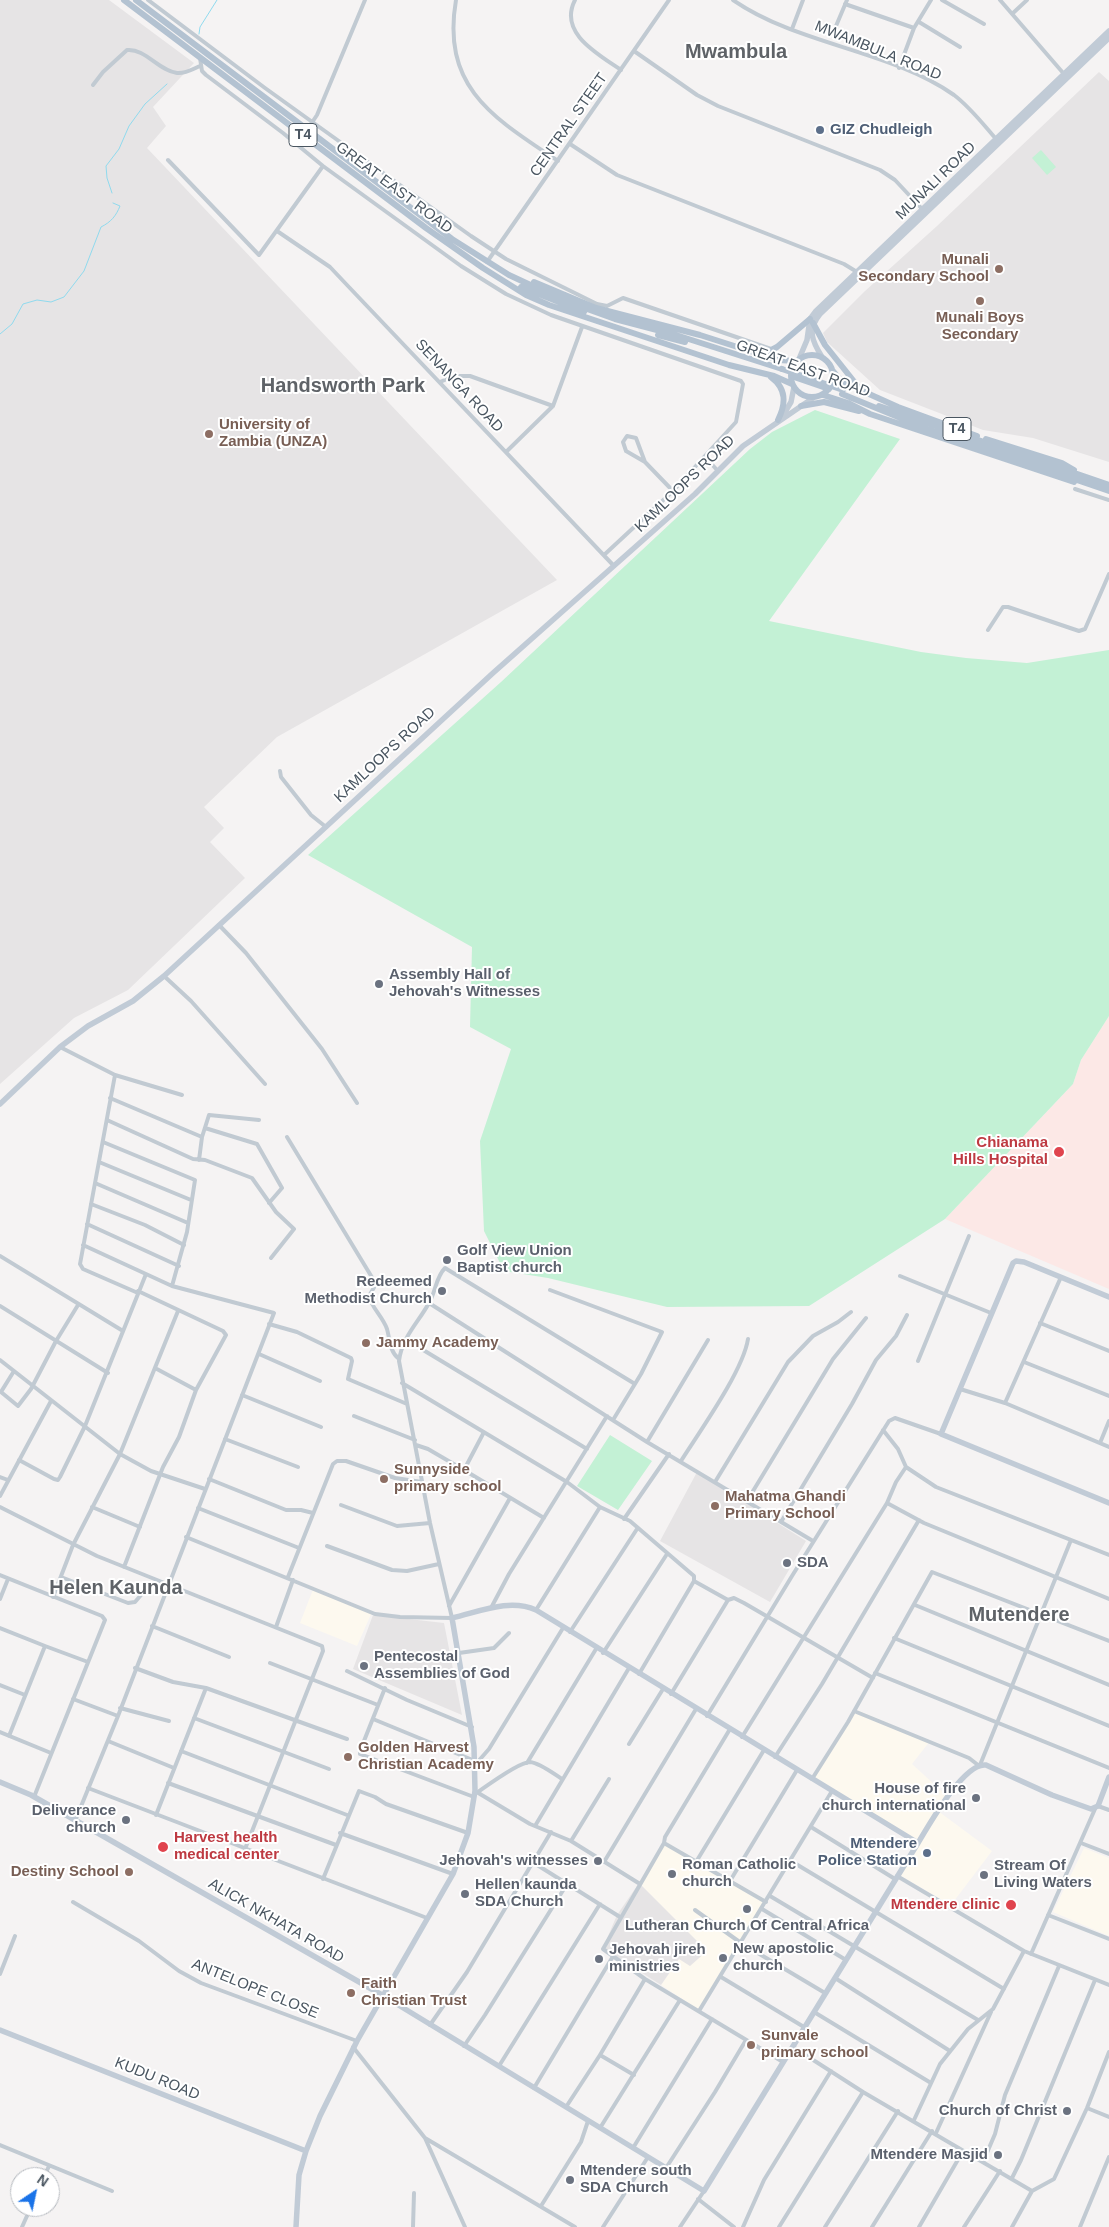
<!DOCTYPE html>
<html>
<head>
<meta charset="utf-8">
<style>
  body { margin:0 }
  #map { position:relative; width:1109px; height:2227px; overflow:hidden; background:#f5f3f3; font-family:Helvetica,sans-serif }
  canvas { display:block }
  .north { position:absolute; left:10px; top:2167px; width:50px; height:50px; box-sizing:border-box; background:#fff; border:1px solid #b7bbc0; border-radius:50%; rotate:34deg; font-size:14px; font-weight:700; line-height:20px; text-align:center; color:#4a5661 }
  .north::after { content:''; display:block; margin:auto; width:18px; height:22px; background:#1a73e8; clip-path:polygon(50% 0,100% 100%,50% 72%,0 100%) }
</style>
</head>
<body>
<div id="map">
<canvas width="1109" height="2227"></canvas>
<div class="north">N</div>
</div>
<script>
const context = document.querySelector('canvas').getContext('2d');
context.lineJoin = 'round';
function paint(path, color) {
  context.fillStyle = color;
  context.fill(path, 'evenodd');
}
function trace(path, color, width, dash) {
  context.strokeStyle = color;
  context.lineWidth = width;
  context.lineCap = dash ? 'butt' : 'round';
  context.setLineDash(dash || []);
  context.stroke(path);
}
function write(font, color, halo, rows, align = 'center') {
  context.font = font + ' Helvetica,sans-serif';
  context.lineWidth = 4;
  context.setLineDash([]);
  context.textBaseline = 'middle';
  context.strokeStyle = halo;
  context.fillStyle = color;
  for (const [text, x, y, turn = 0] of rows) {
    context.save();
    context.translate(x, y);
    context.rotate((+turn || 0) * Math.PI / 180);
    context.textAlign = isNaN(turn) ? turn : align;
    if (halo) context.strokeText(text, 0, 0);
    context.fillText(text, 0, 0);
    context.restore();
  }
}
paint(new Path2D(`
  M314 1587 372 1612 357 1646 300 1623Z
  M855 1709 930 1741 912 1764 947 1796 938 1811 992 1851 951 1905 898 1874 917 1842 812 1778Z
  M666 1842 765 1899 699 2010 661 1985 679 1959 690 1965 706 1951 639 1883Z
  M1084 1848 1109 1858V1936L1053 1912Z`), '#fdf9ef');
paint(new Path2D(`
  M0 0H109L194 63 153 107 166 126 147 148 557 580 277 737 204 807 224 828 210 842 245 878 128 990 74 1018 0 1084Z
  M1099 72 1109 81V462L1033 438 983 430 880 390 827 342 823 333 865 291 937 226Z
  M697 1472 806 1541 770 1602 660 1541Z
  M373 1615 444 1623 462 1715 353 1669Z
  M639 1883 707 1951 690 1966 679 1959 661 1985 603 1948 617 1915Z`), '#e6e4e5');
paint(new Path2D(`
  M1109 1016V1289L945 1219 1073 1084 1081 1060Z`), '#fce8e6');
paint(new Path2D(`
  M1041 150 1056 167 1047 175 1032 158Z
  M815 410 900 439 769 621 921 652 966 658 1027 663 1109 650V1016L1081 1060 1073 1084 945 1219 809 1306 667 1307 548 1278 504 1271 484 1231 480 1141 511 1049 470 1027 472 947 308 855 501 682 750 449 772 432Z
  M610 1435 652 1461 618 1510 577 1486Z`), '#c3f1d5');
trace(new Path2D(`
  M199 34 200 27 217 0
  M112 193 107 178 106 166 119 149 129 126 145 104 167 84
  M0 334 12 324 23 304 37 300 51 302 64 297 84 271 101 227C111 222 116 216 120 206L113 203`), '#90daee', 1);
trace(new Path2D(`
  M148 0 265 88 471 236 506 259 597 304 607 306 623 298 771 349
  M456 0C441 88 494 118 558 161
  M575 0C558 33 598 54 621 70
  M733 0C798 45 890 50 954 95 970 107 983 124 996 139
  M942 0 984 24
  M1000 0 1064 74
  M845 4 914 28
  M1012 14 1027 0
  M919 22 960 47
  M836 26 847 0
  M792 29 803 0
  M634 51 697 95 718 106 880 170 895 180 924 211
  M200 58 202 71 206 75 283 133 323 166 461 266 506 294 551 315 741 381 743 384 736 422 673 491 604 555
  M899 68 914 28 931 0
  M93 85 103 72 127 50C145 48 159 71 177 73 185 74 193 69 200 66
  M307 130 317 115 365 0
  M570 144 617 175 844 264 857 272
  M168 160 259 255 323 166
  M277 231 330 267 347 285 614 566
  M487 262 669 0
  M440 382 454 376H470L553 406
  M506 452 553 406 582 327
  M705 457 718 471
  M645 462 626 451 623 442 627 436 636 438 645 462 673 491
  M1075 489 1109 500
  M988 630 1003 607H1008L1079 631 1085 629 1109 574
  M280 771 281 777 311 815 326 827
  M219 925 246 953 322 1049 357 1103
  M164 976 191 1001 265 1084
  M60 1047 115 1075 182 1095
  M115 1075 80 1264 83 1269 138 1293
  M110 1098 202 1137 209 1115 259 1120
  M107 1120 193 1159 205 1160 252 1178 276 1212 294 1229 271 1258
  M205 1128 257 1144 282 1188 269 1203
  M287 1137 376 1284 369 1296C371 1307 383 1317 387 1329 390 1339 389 1351 399 1359
  M103 1142 195 1180 187 1232 172 1286
  M199 1160 202 1137
  M99 1162 191 1200
  M95 1183 188 1223
  M91 1204 145 1225 184 1245
  M87 1224 179 1266
  M0 1256 123 1331
  M900 1276 991 1313
  M550 1290 662 1332 641 1374 613 1420
  M429 1303 647 1442 813 1541
  M0 1306 108 1373
  M1040 1323 1109 1351
  M269 1324 297 1332 351 1358 352 1361 348 1379 407 1404
  M405 1339 587 1449
  M259 1354 320 1381
  M0 1360 120 1454 151 1471 205 1489
  M918 1361 969 1236
  M1024 1362 1109 1396
  M155 1368 196 1390
  M14 1371 1 1392 18 1406 31 1389 56 1341 78 1305
  M402 1383 567 1482 600 1507 630 1521 694 1576V1581L639 1674
  M960 1389 1005 1403 1109 1447
  M242 1395 321 1427
  M1005 1403 1061 1277
  M354 1416 415 1440
  M883 1430 898 1449 906 1467 936 1487 1109 1555
  M225 1439 298 1467
  M647 1442 708 1340
  M1100 1443 1109 1421
  M416 1445 428 1449 464 1470 544 1518
  M19 1460 54 1479 58 1480 60 1477 85 1426 146 1274
  M681 1461C700 1431 743 1371 748 1339
  M464 1470 484 1432
  M0 1477 8 1480
  M209 1479 286 1510H301L313 1513
  M715 1482 788 1362 813 1336 838 1322 851 1312
  M0 1496 51 1401
  M747 1501 833 1359 866 1318
  M887 1503 924 1523 1109 1599
  M341 1505 397 1526 430 1523
  M0 1507 97 1556 322 1646 323 1651 245 1849
  M92 1507 140 1527
  M198 1508 299 1548
  M624 1519 669 1454
  M781 1522 852 1404 876 1360 896 1336 907 1315
  M186 1537 375 1614 400 1617 452 1618 430 1523 399 1361C402 1336 420 1321 430 1301 436 1290 436 1277 445 1268L635 1384
  M327 1546 392 1570 407 1571 439 1564
  M124 1567 163 1467 179 1437 196 1390 226 1335 223 1331 138 1291
  M0 1575 102 1616 105 1620 34 1797
  M61 1577 128 1603 135 1602 141 1595
  M288 1577 333 1464 337 1461H346L395 1478 422 1482
  M694 1581 728 1600 734 1598 744 1603 873 1678
  M53 1597 73 1545 120 1454 178 1311
  M0 1599 8 1579
  M915 1605 1109 1685
  M449 1606 510 1498
  M491 1608 509 1574 607 1416
  M536 1610 600 1507
  M152 1626 229 1657
  M276 1627 293 1580
  M0 1628 45 1646
  M570 1632 637 1529
  M894 1638 1109 1726
  M459 1653 494 1648 509 1633
  M603 1653 667 1554
  M270 1663 378 1705
  M135 1668 173 1682 206 1688 347 1739
  M347 1671 407 1700 472 1727
  M875 1673 1109 1768
  M0 1685 25 1695
  M385 1688 360 1751V1754L474 1797
  M671 1694 728 1600
  M73 1699 118 1716
  M120 1708 169 1721
  M854 1711 969 1758 978 1765
  M707 1716 792 1576 889 1421 895 1418 941 1434
  M194 1718 329 1769
  M373 1719 475 1761
  M0 1732 51 1753
  M9 1736 45 1646 88 1662
  M742 1737 887 1503 896 1482 906 1467
  M108 1741 174 1768
  M629 1744 663 1689
  M181 1751 347 1815
  M775 1757 822 1684 919 1520
  M527 1763 596 1649
  M475 1765 489 1749 563 1628
  M980 1765 1071 1540
  M812 1779 848 1722 932 1572 1109 1641
  M168 1783 336 1845
  M88 1788 427 1918
  M475 1791 530 1824 571 1841 640 1884
  M478 1792C488 1785 519 1762 530 1762 540 1763 554 1774 562 1779
  M1098 1806 1109 1810
  M156 1815 206 1688
  M75 1821 118 1716 274 1313 172 1286 83 1245
  M535 1826 629 1668
  M811 1827 895 1879
  M340 1833 453 1874
  M571 1841 609 1779
  M664 1843 665 1837 730 1729
  M1081 1843 1109 1854
  M791 1861 1004 1989
  M604 1862 696 1709
  M696 1862 764 1750
  M534 1863 620 1917
  M897 1876 1024 1951 1109 1985
  M323 1879 359 1791 375 1797 386 1804 468 1833
  M730 1881 797 1770
  M770 1896 978 2020
  M73 1902 139 1941 179 1971 201 1983 357 2041
  M766 1902 664 1843 603 1949 645 1979 783 2062
  M762 1909 846 1960
  M695 1910 741 1943 825 1993
  M1048 1915 1109 1939
  M1031 1954 1095 1809
  M0 1974 15 1936
  M721 1977 804 2027
  M835 1978 950 2051
  M699 2011 832 1791
  M814 2012 931 2083
  M430 2025 467 1972 551 1832
  M464 2046 485 2015 567 1884
  M353 2047 425 2138 575 2227
  M793 2047 863 2092 1032 2191 1054 2179 1087 2108 1109 2052
  M600 2055 634 2075
  M499 2066 600 1904
  M534 2088 612 1958
  M566 2107 600 2055 645 1979
  M1087 2108 1109 2117
  M914 2120 940 2064 968 2029 993 2009 1024 1951
  M600 2128 680 2000
  M936 2133 991 2012
  M425 2138 465 2227
  M0 2145 112 2191
  M633 2148 712 2019
  M983 2162 995 2134 1005 2095 1059 1966
  M666 2168 715 2092 746 2040
  M44 2177 49 2166
  M1012 2178 1021 2160 1095 1980
  M698 2199 734 2227
  M541 2206 581 2142 588 2121
  M22 2227 31 2207
  M413 2227 414 2193
  M603 2227 648 2157
  M680 2227 704 2191
  M743 2227 764 2180 831 2071
  M779 2227 863 2092
  M825 2227 898 2111
  M872 2227 932 2131
  M919 2227 963 2151
  M964 2227 1000 2171
  M1012 2227 1032 2191
  M1080 2227 1109 2157`), '#c1cad2', 4);
trace(new Path2D(`
  M822 357C812 341 807 330 820 314L1109 38
  M799 359 807 340 810 319 816 311 1109 31
  M782 417 791 402 794 387
  M0 1104 60 1047 88 1026 133 1001 164 976 493 673 695 494 743 446 813 398
  M1109 1297 1024 1262 1016 1261 1013 1263 941 1434 1109 1503
  M0 1782 31 1795 382 1995 704 2191 918 1843C929 1825 964 1762 986 1765L1052 1795 1091 1809 1098 1806 1109 1777
  M0 2030 306 2151
  M296 2227 299 2175 306 2151 320 2116 357 2041 453 1874 468 1833 475 1791 474 1747 452 1618C479 1612 509 1598 536 1610L918 1843`), '#c1cbd6', 5.5);
trace(new Path2D(`
  M124 0 426 228 483 268 526 295 549 305 729 365 774 376 792 384
  M136 0 452 239 509 275 565 301 615 319 676 335 782 369
  M534 282 596 308 700 335 778 360 797 361
  M521 287 584 312
  M813 323 825 345 860 389
  M658 335 685 342
  M791 376a21 21 0 1 1 42 0a21 21 0 1 1-42 0Z
  M762 355 777 347 810 319
  M832 370 842 382 849 385 898 407 977 436
  M771 377C787 389 786 404 778 420
  M842 394 925 428 1109 491
  M823 395 848 403 870 414 1074 482
  M801 406 824 402 859 411
  M879 406 1109 485
  M986 439 1062 463 1074 470`), '#b3c2d1', 6);
trace(new Path2D(`
  M782 369 843 390
  M794 377 829 389`), '#b3c2d1', 6);
for (const [x, y, r, color] of [
  [820,130,5,"#5c6f8a"],
  [999,269,5,"#8d6e63"],
  [980,301,5,"#8d6e63"],
  [209,434,5,"#8d6e63"],
  [379,984,5,"#6b7280"],
  [1059,1152,6,"#e0444e"],
  [447,1260,5,"#6b7280"],
  [442,1291,5,"#6b7280"],
  [366,1343,5,"#8d6e63"],
  [384,1479,5,"#8d6e63"],
  [715,1506,5,"#8d6e63"],
  [787,1563,5,"#6b7280"],
  [364,1666,5,"#6b7280"],
  [348,1757,5,"#8d6e63"],
  [976,1798,5,"#6b7280"],
  [126,1820,5,"#6b7280"],
  [163,1847,6,"#e0444e"],
  [927,1853,5,"#5c6f8a"],
  [598,1861,5,"#6b7280"],
  [129,1872,5,"#8d6e63"],
  [672,1874,5,"#6b7280"],
  [984,1875,5,"#6b7280"],
  [465,1894,5,"#6b7280"],
  [1011,1905,6,"#e0444e"],
  [747,1909,5,"#6b7280"],
  [723,1958,5,"#6b7280"],
  [599,1959,5,"#6b7280"],
  [351,1993,5,"#8d6e63"],
  [751,2045,5,"#8d6e63"],
  [1067,2111,5,"#6b7280"],
  [998,2155,5,"#6b7280"],
  [570,2180,5,"#6b7280"]
]) {
  const dot = new Path2D();
  dot.arc(x, y, r, 0, 2 * Math.PI);
  context.fillStyle = color;
  context.fill(dot);
  trace(dot, '#fff', 2);
}
for (const [x, y, w] of [
  [303,135,28],
  [957,429,28]
]) {
  const box = new Path2D();
  box.roundRect(x - w / 2, y - 11.5, w, 23, 4);
  context.fillStyle = '#fff';
  context.fill(box);
  trace(box, '#4a5661', 1);
}
write('bold 14px', '#4a5661', null, [
  ["T4",303,135],
  ["T4",957,429]
]);
write('15px', '#4a5661', '#fff', [
  ["MWAMBULA ROAD",878,51,22],
  ["CENTRAL STEET",569,125,-55],
  ["MUNALI ROAD",936,181,-44],
  ["GREAT EAST ROAD",394,188,37],
  ["GREAT EAST ROAD",803,369,20],
  ["SENANGA ROAD",459,386,47],
  ["KAMLOOPS ROAD",685,484,-44],
  ["KAMLOOPS ROAD",385,755,-43],
  ["ALICK NKHATA ROAD",276,1921,30],
  ["ANTELOPE CLOSE",255,1989,22],
  ["KUDU ROAD",157,2079,22]
]);
write('bold 15px', '#4e5e75', '#fff', [
  ["GIZ Chudleigh",830,130],
  ["Mtendere",917,1844,"right"],
  ["Police Station",917,1861,"right"]
], 'left');
write('bold 15px', '#785e54', '#fff', [
  ["Munali",989,260,"right"],
  ["Secondary School",989,277,"right"],
  ["Munali Boys",980,318,"center"],
  ["Secondary",980,335,"center"],
  ["University of",219,425],
  ["Zambia (UNZA)",219,442],
  ["Jammy Academy",376,1343],
  ["Sunnyside",394,1470],
  ["primary school",394,1487],
  ["Mahatma Ghandi",725,1497],
  ["Primary School",725,1514],
  ["Golden Harvest",358,1748],
  ["Christian Academy",358,1765],
  ["Destiny School",119,1872,"right"],
  ["Faith",361,1984],
  ["Christian Trust",361,2001],
  ["Sunvale",761,2036],
  ["primary school",761,2053]
], 'left');
write('bold 15px', '#5b616d', '#fff', [
  ["Assembly Hall of",389,975],
  ["Jehovah's Witnesses",389,992],
  ["Golf View Union",457,1251],
  ["Baptist church",457,1268],
  ["Redeemed",432,1282,"right"],
  ["Methodist Church",432,1299,"right"],
  ["SDA",797,1563],
  ["Pentecostal",374,1657],
  ["Assemblies of God",374,1674],
  ["House of fire",966,1789,"right"],
  ["church international",966,1806,"right"],
  ["Deliverance",116,1811,"right"],
  ["church",116,1828,"right"],
  ["Jehovah's witnesses",588,1861,"right"],
  ["Roman Catholic",682,1865],
  ["church",682,1882],
  ["Stream Of",994,1866],
  ["Living Waters",994,1883],
  ["Hellen kaunda",475,1885],
  ["SDA Church",475,1902],
  ["Lutheran Church Of Central Africa",747,1926,"center"],
  ["New apostolic",733,1949],
  ["church",733,1966],
  ["Jehovah jireh",609,1950],
  ["ministries",609,1967],
  ["Church of Christ",1057,2111,"right"],
  ["Mtendere Masjid",988,2155,"right"],
  ["Mtendere south",580,2171],
  ["SDA Church",580,2188]
], 'left');
write('bold 15px', '#be3a42', '#fff', [
  ["Chianama",1048,1143],
  ["Hills Hospital",1048,1160],
  ["Harvest health",174,1838,"left"],
  ["medical center",174,1855,"left"],
  ["Mtendere clinic",1000,1905]
], 'right');
write('bold 20px', '#5f6368', '#fff', [
  ["Mwambula",736,52],
  ["Handsworth Park",343,386],
  ["Helen Kaunda",116,1588],
  ["Mutendere",1019,1615]
]);
</script>
</body>
</html>
